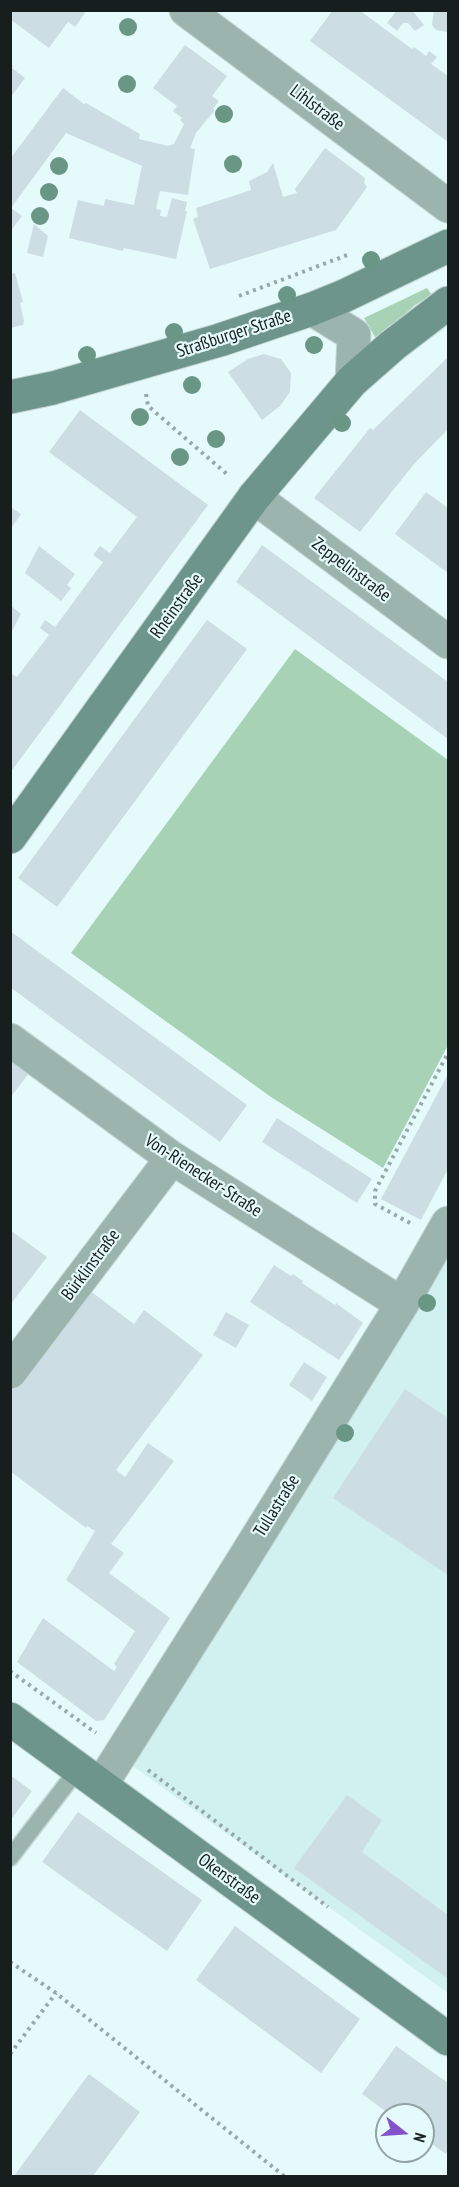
<!DOCTYPE html>
<html>
<head>
<meta charset="utf-8">
<style>
  body { margin:0 }
  #map { position:relative; width:459px; height:2187px; overflow:hidden; background:#e5fafa; font-family:"PT Sans Narrow",sans-serif }
  canvas { display:block }
  .frame { position:absolute; inset:0; border:12px solid #171e1e; pointer-events:none }
  .north { position:absolute; left:375px; top:2103px; width:60px; height:60px; box-sizing:border-box; background:#e5fafa; border:2px solid #93a2a2; border-radius:50%; rotate:107deg; font-size:16px; font-weight:700; line-height:24px; text-align:center; color:#171e1e }
  .north::after { content:''; display:block; margin:auto; width:21px; height:27px; background:#8452ca; clip-path:polygon(50% 0,100% 100%,50% 72%,0 100%) }
</style>
</head>
<body>
<div id="map">
<canvas width="459" height="2187"></canvas>
<div class="frame"></div>
<div class="north">N</div>
</div>
<script>
const context = document.querySelector('canvas').getContext('2d');
context.lineJoin = 'round';
function paint(path, color) {
  context.fillStyle = color;
  context.fill(path, 'evenodd');
}
function trace(path, color, width, dash) {
  context.strokeStyle = color;
  context.lineWidth = width;
  context.lineCap = dash ? 'butt' : 'round';
  context.setLineDash(dash || []);
  context.stroke(path);
}
function write(font, color, halo, rows, align = 'center') {
  context.font = font + ' "PT Sans Narrow",sans-serif';
  context.lineWidth = 4.5;
  context.setLineDash([]);
  context.textBaseline = 'middle';
  context.strokeStyle = halo;
  context.fillStyle = color;
  for (const [text, x, y, turn = 0] of rows) {
    context.save();
    context.translate(x, y);
    context.rotate((+turn || 0) * Math.PI / 180);
    context.textAlign = isNaN(turn) ? turn : align;
    if (halo) context.strokeText(text, 0, 0);
    context.fillText(text, 0, 0);
    context.restore();
  }
}
paint(new Path2D(`
  M448 1248V1993L133 1766Z`), '#d1f0f0');
paint(new Path2D(`
  M427 288 432 295 415 305 379 337H375L364 318Z
  M295 649 448 760V1045L383 1168 271 1097 71 953Z`), '#a8d2b6');
paint(new Path2D(`
  M10 10H82L85 13 75 27 68 22 49 48 10 19Z
  M333 10H359L412 49 414 47 426 56 429 51 437 57 431 64 448 76V142L310 41Z
  M397 10H412L424 25 415 31 408 23H403L397 31 387 23Z
  M434 10H448V32L436 30 432 25Z
  M185 45 227 76 212 96 219 101 213 109 215 110 196 133 190 148 195 149 188 195 160 191 156 209 161 210 160 216 167 217 172 198 187 202 185 211H187L176 259 124 248 123 251 69 238 78 200 104 206 105 199 134 205 142 166 66 133 11 208 22 216 10 232V159L63 88 84 104 86 103 140 134 139 139 168 146 174 144 184 124 180 120 182 118 173 111 177 106 153 88Z
  M10 64 13 66 12 68 25 78 10 98Z
  M325 148 365 178 364 183 367 187 336 230 210 269 193 219 198 217 196 208 251 190 249 181 267 172 273 163 283 197 297 193 295 189Z
  M34 224 48 236 43 257 27 253Z
  M15 273 23 302 20 303 24 321 23 325 10 328V274Z
  M264 354 281 359 291 373 290 392 280 406 262 420 228 372 248 359Z
  M448 357V429L414 464 360 532 314 498 370 428 373 430Z
  M80 410 208 505 10 773V673L17 677 49 635 40 628 45 620 55 627 103 562 93 555 100 546 110 553 137 517 49 452Z
  M426 492 448 508V573L395 534Z
  M10 507 21 514 10 530Z
  M262 545 448 682V739L236 582Z
  M39 546 75 574 67 585 71 588 61 601 25 573Z
  M10 605 21 614 10 635Z
  M207 620 247 649 57 907 18 878Z
  M10 931 247 1105 220 1142 10 987Z
  M10 1060 29 1073 10 1098Z
  M448 1074V1169L421 1220 381 1199Z
  M277 1118 372 1179 357 1203 262 1142Z
  M10 1230 47 1257 10 1305Z
  M274 1265 291 1276 293 1274 303 1281 302 1283 335 1305 336 1303 363 1323 339 1360 250 1302Z
  M89 1290 134 1324 144 1310 203 1355 116 1470 125 1477 148 1443 174 1461 111 1544 124 1553 109 1573 170 1618 104 1720 96 1721 17 1662 43 1618 114 1671 117 1667 114 1664 135 1631 66 1580 95 1531 87 1526 86 1528 10 1471V1393Z
  M226 1312 249 1325 236 1348 213 1335Z
  M304 1362 327 1377 312 1401 289 1385Z
  M405 1389 448 1418V1575L333 1498Z
  M10 1775 32 1791 10 1821Z
  M347 1795 382 1820 362 1852 448 1915V1977H446L409 1951 294 1868Z
  M78 1812 202 1900 167 1951 42 1862Z
  M235 1926 360 2019 321 2073 196 1980Z
  M396 2046 448 2083V2150L446 2154 423 2138V2115H391L362 2094Z
  M89 2074 140 2112 93 2176H14Z`), '#ccdee4');
const service = new Path2D(`
  M10 1858 78 1769`);
const minor = new Path2D(`
  M186 10 448 206
  M312 309 354 335 352 381
  M254 497 448 642
  M10 1040 172 1158 402 1304
  M10 1372 172 1158
  M101 1785 235 1573 402 1304 448 1223`);
const secondary = new Path2D(`
  M10 397 53 388 220 340 312 309 344 296 448 246
  M10 837 254 497 352 381 393 345 448 303
  M10 1719 448 2039`);
trace(service, '#c4d7d7', 19);
trace(minor, '#c4d7d7', 35);
trace(secondary, '#c4d7d7', 35);
trace(new Path2D(`
  M239 296 350 254
  M146 394 148 406 228 475
  M410 1223 375 1204V1191L448 1053
  M10 1671 96 1733
  M148 1770 328 1907
  M10 1962 56 1993 284 2176
  M10 2054 56 1993`), '#98a8a8', 4, [3, 4.5]);
trace(service, '#9bb5ae', 16);
trace(minor, '#9bb5ae', 33);
trace(secondary, '#6e958b', 33);
context.fillStyle = '#6a9685';
for (const [x, y] of [
  [128,27],
  [127,84],
  [224,114],
  [233,164],
  [59,166],
  [49,192],
  [40,216],
  [371,260],
  [287,295],
  [174,332],
  [314,345],
  [87,355],
  [192,385],
  [140,417],
  [342,423],
  [216,439],
  [180,457],
  [427,1303],
  [345,1433]
]) {
  context.beginPath();
  context.arc(x, y, 9, 0, 2 * Math.PI);
  context.fill();
}
write('18px', '#171e1e', '#e5fafa', [
  ["Lihlstraße",317,108,37],
  ["Straßburger Straße",234,334,-18],
  ["Zeppelinstraße",351,570,37],
  ["Rheinstraße",177,606,-54],
  ["Von-Rienecker-Straße",203,1176,33],
  ["Bürklinstraße",91,1265,-53],
  ["Tullastraße",277,1506,-58],
  ["Okenstraße",229,1879,36]
]);
</script>
</body>
</html>
